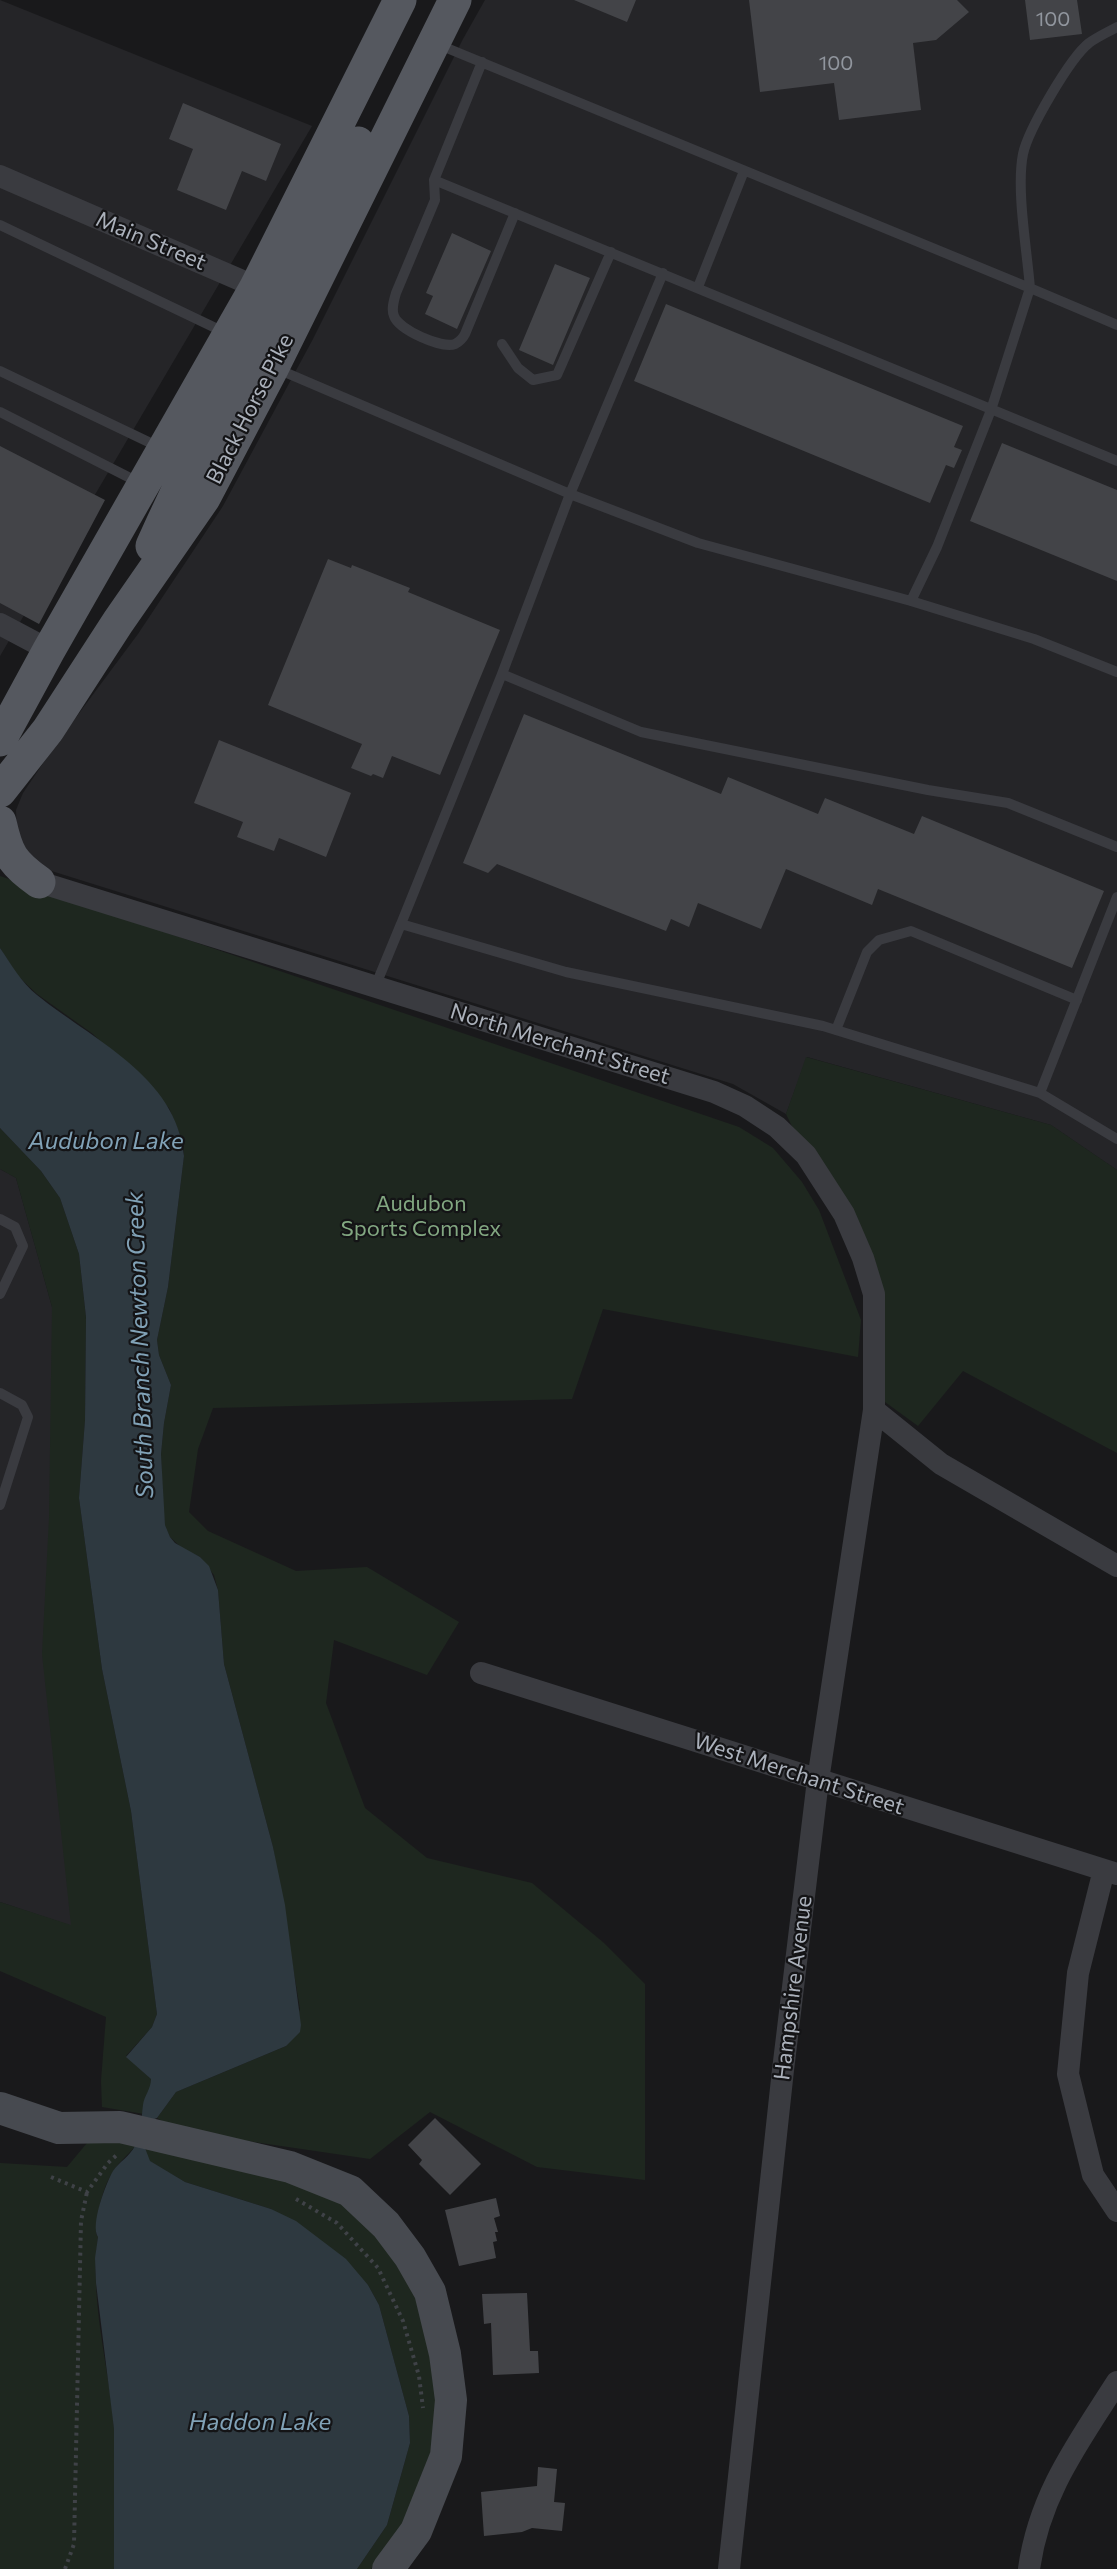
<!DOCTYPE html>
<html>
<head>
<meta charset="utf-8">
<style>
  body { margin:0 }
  canvas { display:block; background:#19191b }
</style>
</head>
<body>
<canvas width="1117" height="2569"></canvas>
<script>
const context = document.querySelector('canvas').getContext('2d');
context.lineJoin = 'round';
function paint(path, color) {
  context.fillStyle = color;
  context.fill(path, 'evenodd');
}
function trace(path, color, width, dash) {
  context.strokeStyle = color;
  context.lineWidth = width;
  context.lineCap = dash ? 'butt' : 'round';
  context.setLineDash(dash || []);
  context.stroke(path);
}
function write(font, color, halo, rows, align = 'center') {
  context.font = font + ' Commissioner,sans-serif';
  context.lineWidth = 4.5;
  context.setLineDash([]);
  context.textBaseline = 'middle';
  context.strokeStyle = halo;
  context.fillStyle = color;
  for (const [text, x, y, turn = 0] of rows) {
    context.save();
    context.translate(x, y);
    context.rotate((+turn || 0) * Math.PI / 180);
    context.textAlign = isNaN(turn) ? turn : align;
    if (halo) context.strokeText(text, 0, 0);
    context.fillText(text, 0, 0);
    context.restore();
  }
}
paint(new Path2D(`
  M0 0 312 126 0 656Z
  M485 0H1117V1170L1051 1125 807 1057 786 1114 733 1084 42 868 23 846 17 832 16 810 23 793 54 747 138 634 223 506 313 339 463 39Z
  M0 1169 16 1178 52 1307 72 1926 0 1902Z`), '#252528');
paint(new Path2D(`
  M0 876 739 1127 773 1148 802 1182 819 1210 861 1320 858 1357 603 1309 572 1399 213 1408 198 1449 189 1512 208 1531 296 1571 367 1567 459 1622 427 1675 334 1640 326 1703 365 1808 427 1858 532 1883 604 1943 645 1984V2180L537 2167 430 2112 370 2159 179 2131 157 2118 176 2092 286 2046 300 2009 273 1847 224 1664 218 1590 214 1575 200 1557 183 1549 170 1537 165 1526 163 1510 161 1454 164 1423 171 1385 159 1355 157 1340 168 1287 184 1156 183 1142 169 1108 93 1034 37 994 18 976 0 948Z
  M806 1057 1051 1125 1117 1170V1453L963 1371 918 1426 874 1394V1294L786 1114Z
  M0 1128 41 1171 60 1198 79 1254 86 1317 85 1420 79 1498 102 1669 131 1811 157 2014 152 2027 126 2056 151 2079C152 2092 143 2101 144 2114L102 2107 101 2081 106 2017 0 1971V1902L71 1925 42 1654 49 1518 52 1307 16 1178 0 1169Z
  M110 2133 328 2193 368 2223 415 2289 435 2350 440 2416 433 2460 407 2517 371 2569H357L387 2525 410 2443 409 2416 379 2305 368 2285 271 2209 185 2182 149 2161 136 2145C129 2154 120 2161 114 2170 102 2187 97 2213 96 2234L98 2237C89 2300 109 2365 114 2428 118 2474 114 2522 114 2569H0V2163L67 2167 87 2143Z`), '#1e271f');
paint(new Path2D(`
  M0 948C11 964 21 982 37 995 91 1039 177 1076 184 1156L168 1287 157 1340 159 1355 171 1385 164 1423 161 1454 165 1525 170 1537 175 1543 200 1557 209 1566 218 1590 224 1664 273 1847 285 1905 301 2025 300 2032 286 2046 176 2092 157 2118 152 2120 145 2148 150 2161 185 2182 271 2209 296 2221 346 2259 368 2285 379 2305 409 2416 410 2443 387 2525 357 2569H114V2429L96 2283 95 2258 98 2237C90 2225 106 2183 113 2171 119 2162 130 2156 135 2146 142 2134 141 2119 143 2105 144 2096 151 2089 151 2079L126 2057 152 2027 157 2014 131 1811 102 1669 79 1498 85 1420 86 1317 79 1254 60 1198 41 1171 0 1128Z`), '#2e3940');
paint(new Path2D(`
  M574 0H636L627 22Z
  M749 0H957L969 12 936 40 913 43 921 110 839 120 834 83 760 92Z
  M1025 0H1077L1082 34 1030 40Z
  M183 103 281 144 266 181 242 171 226 210 177 190 193 149 169 139Z
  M452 233 491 251 457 329 425 314 433 296 426 293Z
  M555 264 590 278 553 365 519 350Z
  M666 304 963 426 954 447 962 450 954 468 946 465 930 503 634 381Z
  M1002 443 1117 490V581L970 521Z
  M0 446 105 500 39 624 0 603Z
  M328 559 351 568 352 565 410 588 408 592 500 630 440 775 392 756 383 778 373 774 371 776 351 768 362 744 268 705Z
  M524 714 721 794 728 777 818 814 825 798 914 834 922 816 1104 891 1072 968 878 889 872 905 786 869 761 929 698 903 689 927 671 919 666 931 497 864 488 873 463 863Z
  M219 740 351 793 326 857 279 838 274 851 237 837 243 822 194 803Z
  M435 2118 481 2164 450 2195 419 2164 422 2160 408 2145Z
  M496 2198 500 2216 494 2218 498 2232H495L497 2241 493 2242 496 2258 459 2266 445 2210Z
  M527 2293 530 2351H538L539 2373 493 2375 491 2323 484 2324 482 2294Z
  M538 2467 557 2469 554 2502 565 2503 562 2531 532 2528 522 2532 484 2536 481 2492 537 2486Z`), '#434448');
trace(new Path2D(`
  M51 2177 87 2192 108 2163 119 2153
  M296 2199 337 2223 378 2268 403 2321 419 2376 423 2408
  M65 2569 74 2544 81 2221 87 2192`), '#3f4247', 4, [3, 4.5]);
trace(new Path2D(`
  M437 44 1030 288C1027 250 1016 189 1023 154 1028 130 1070 58 1089 43 1097 37 1108 32 1117 27
  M482 62 434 180 1117 461
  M434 180 435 200 396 293C394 300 391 309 394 316 399 330 442 349 455 344 459 342 463 338 465 334L515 213
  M0 225 226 333
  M663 273 570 494 502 674 401 924 566 972 823 1026 1040 1093 1117 897
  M698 287 744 171
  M502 344 518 368 533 380 557 375 611 252
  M275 368 570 494 698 543 911 601 1034 639 1117 672
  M0 371 159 447
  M0 412 140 483
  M911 601 937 547 991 410 1030 288 1117 325
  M502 674 641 732 928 790 1008 803 1117 847
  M375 987 401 924
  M836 1030 867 952 879 940 911 931 1077 1000
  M1040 1093 1117 1139
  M0 1219 15 1227 23 1246 0 1294
  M0 1393 22 1405 28 1417 0 1505`), '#3a3b40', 10);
trace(new Path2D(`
  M0 176 268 292
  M0 624 49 650
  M39 882 714 1092 745 1106 777 1127 806 1155 844 1214 863 1258 874 1294V1410L818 1780 783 2070 729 2569
  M874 1410 941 1464 1117 1566
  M481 1673 1117 1874
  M1104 1870 1078 1973 1068 2074 1093 2175 1117 2211
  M1029 2569C1039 2495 1078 2443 1117 2382`), '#3a3b40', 22);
trace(new Path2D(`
  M0 2108 59 2128 120 2127 290 2167 350 2191 386 2225 410 2257 430 2292 445 2354 451 2400 446 2456 416 2531 388 2569`), '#474a50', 32);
trace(new Path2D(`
  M271 355 268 328 279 297 358 143
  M152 546C167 512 183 479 200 446 219 410 259 349 257 310
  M0 740 49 650 256 287 400 0
  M0 791 48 730 118 622 204 498 273 367 455 0
  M0 822C7 854 12 863 39 882`), '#55585f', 33);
write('20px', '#91969e', null, [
  ["100",1053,19],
  ["100",836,63]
]);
write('22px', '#abb1bb', '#141416', [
  ["Main Street",151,241,23],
  ["Black Horse Pike",250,409,-63],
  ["North Merchant Street",560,1044,17],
  ["West Merchant Street",799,1774,18],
  ["Hampshire Avenue",793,1988,-83]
]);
write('22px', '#82a781', '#141416', [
  ["Audubon",421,1204],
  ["Sports Complex",421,1229]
]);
write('italic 24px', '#81a2b7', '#141416', [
  ["Audubon Lake",106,1141],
  ["South Branch Newton Creek",140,1345,-92],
  ["Haddon Lake",260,2422]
]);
</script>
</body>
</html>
